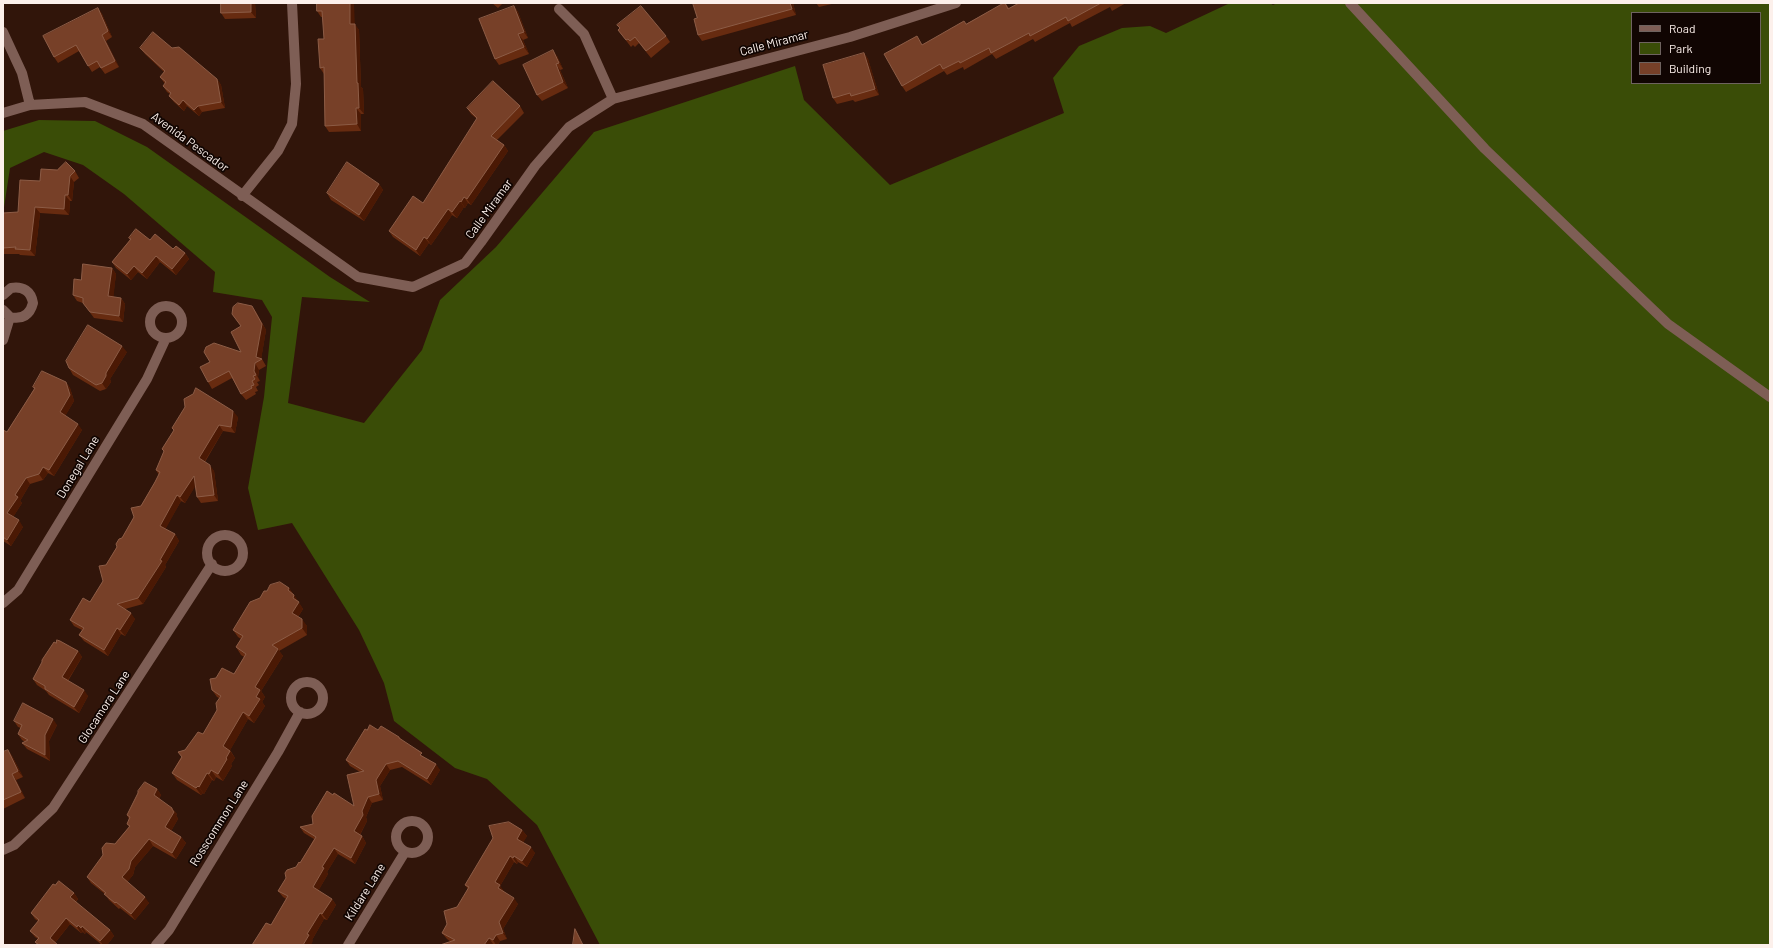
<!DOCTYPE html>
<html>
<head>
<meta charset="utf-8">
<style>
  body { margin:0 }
  #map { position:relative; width:1773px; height:948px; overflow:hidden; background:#31150a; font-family:Barlow,sans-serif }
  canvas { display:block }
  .frame { position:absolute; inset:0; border:4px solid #fcf0eb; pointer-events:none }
  .legend { position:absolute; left:1631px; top:12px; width:130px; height:72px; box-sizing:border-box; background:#100502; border:1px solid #6e635f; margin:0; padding:5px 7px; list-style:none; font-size:12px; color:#fcf0eb }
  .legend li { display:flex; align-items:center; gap:8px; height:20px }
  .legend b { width:20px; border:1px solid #6e635f }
</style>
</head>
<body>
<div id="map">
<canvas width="1773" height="948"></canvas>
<div class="frame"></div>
<ul class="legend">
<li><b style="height:5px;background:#7e5e55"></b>Road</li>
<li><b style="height:11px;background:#3a4d07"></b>Park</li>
<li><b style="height:11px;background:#774028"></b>Building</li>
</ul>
</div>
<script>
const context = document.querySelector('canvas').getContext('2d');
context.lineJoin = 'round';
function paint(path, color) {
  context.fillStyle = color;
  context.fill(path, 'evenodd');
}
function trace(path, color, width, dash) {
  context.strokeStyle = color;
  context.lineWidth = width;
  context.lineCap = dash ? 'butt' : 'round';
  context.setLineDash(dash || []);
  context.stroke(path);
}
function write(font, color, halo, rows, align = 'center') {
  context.font = font + ' Barlow,sans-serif';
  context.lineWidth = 3.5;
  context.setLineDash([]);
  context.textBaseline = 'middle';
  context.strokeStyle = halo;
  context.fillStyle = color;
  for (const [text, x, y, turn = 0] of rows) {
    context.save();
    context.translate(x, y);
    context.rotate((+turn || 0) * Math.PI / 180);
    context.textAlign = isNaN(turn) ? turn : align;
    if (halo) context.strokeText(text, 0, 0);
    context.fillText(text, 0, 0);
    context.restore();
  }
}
paint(new Path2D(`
  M1230 3H1270L1273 5 1277 3H1770V945H600L537 825 487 779 455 768 394 721 384 683 359 630 292 523 258 530 248 488 264 397 272 317 262 300 213 292 215 272 124 194 83 165 44 152 10 168 3 214V131L39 120 95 121 147 147 330 277 370 302 302 297 288 403 364 423 422 350 440 300 496 247 594 132 795 66 804 100 890 185 1064 113 1053 78 1079 46 1122 28 1150 26 1166 33ZM1632 13H1760V83H1632Z`), '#3a4d07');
trace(new Path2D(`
  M1350 3 1485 149 1668 324 1770 397
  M559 9 584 34 613 99
  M3 32 22 73 30 105
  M3 113 30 105 85 102 143 124 358 277 413 287 465 263 481 242 535 166 569 127 613 99 850 37 956 3
  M242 196 278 151 292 124 296 84 292 3
  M3 295 11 288C23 286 31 291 33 303 30 315 22 320 10 317L3 310
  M150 322a16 16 0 1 1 32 0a16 16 0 1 1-32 0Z
  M3 340 10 317
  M207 553a18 18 0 1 1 36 0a18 18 0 1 1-36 0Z
  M3 603 18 590 147 379 166 338
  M291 698a16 16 0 1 1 32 0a16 16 0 1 1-32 0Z
  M396 837a16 16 0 1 1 32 0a16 16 0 1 1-32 0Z
  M3 850 14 845 53 808 212 564
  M156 945 169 930 278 752 300 712
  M348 945 405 852`), '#7e5e55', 10);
paint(new Path2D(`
  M221 3H255L256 18 225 19 221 13Z
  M317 3 354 24 359 30 361 87 363 89 364 114H361V131L329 132 325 126 324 74 320 68 324 39 323 17H321L317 11Z
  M492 3H503L498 8Z
  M793 3 796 15 702 41 698 35Z
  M816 3H836L819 7Z
  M1005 3 1009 8 1019 3H1126L1112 11 1110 7 1072 27 1070 23 1035 42 1033 39 996 59 992 54 964 70 963 67 947 75 944 71 906 92 902 86 923 44 966 24Z
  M514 6 518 12 528 38 523 40 529 54 499 65 495 59Z
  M98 8 102 14 112 37 106 41 119 67 105 74 100 67 92 72 79 51 58 63 54 57Z
  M618 30 666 36 670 42 651 58 639 43 635 47 633 45 631 47Z
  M140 48H172L217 79 221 85 225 108 202 112 199 116 187 106 184 111 174 102 169 96 170 94 167 92 163 86 165 84 160 77 164 72 145 54Z
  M864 53 868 59 879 95 855 102 853 100 837 104 833 98Z
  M557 56 563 69 560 70 568 88 542 101 537 95Z
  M520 106 524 113 497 140 504 145 508 151 471 205 468 203 465 208 464 207 457 218 452 215 431 245 429 243 420 256 393 237 389 231 423 203 477 119 471 114 467 108Z
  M75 171 79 178 74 182 72 201H70L69 215 40 213 35 256 20 255 19 254H3V213L18 212 40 181Z
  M379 184 383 190 364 221 331 200 327 193Z
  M129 238 150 240 185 253 189 259 176 275 160 262 147 279 138 272 131 280 116 268 112 262 130 240Z
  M112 268 116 274 113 297 121 298 125 304 123 322 94 318 83 303 77 301 73 295 81 280Z
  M252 306 256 312 266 330 261 359H262L266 366 259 370 258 377 260 381 257 382 259 385 256 387 258 391 255 392 256 394 246 400 241 394 232 378 212 389 208 382 241 352V326L232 314Z
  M127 352 110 379 111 382 106 389 100 391 73 375 69 368Z
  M66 382 70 388 74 401 65 416 82 430 54 476 48 473 43 480 30 484 20 501 22 503 13 517 23 527 11 546 3 541V430L7 432 34 389 33 387Z
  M238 417 235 433 223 431 205 462 214 471 218 501 201 503 197 497 195 486 185 503 181 501 165 529 175 534 179 541 165 565 166 567 143 604 125 609 135 619 125 636 121 634 108 656 84 641 79 635 82 630 74 626 70 620 90 602 103 581 106 565 159 475 156 470 164 452 162 449 174 431 172 428Z
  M289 588 303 609 298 617 307 626V635L279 651 283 656 261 691 265 697 262 702 265 706 254 723 248 719 230 750 235 758 231 764 232 766 223 781 216 777 214 781 212 780 204 794 203 793 201 795 177 780 172 773 185 750 203 734 217 710 219 698 217 697 212 690 216 678 234 674 244 657 241 655 236 647 241 639 238 637 233 630Z
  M56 643 78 651 82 657 68 681 88 696 79 713 49 695 46 691 37 685 33 679Z
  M14 721 57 725 49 741 50 761 27 749 22 743 25 742 22 740 18 734 21 728 18 727Z
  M378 730 399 737 402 740 425 758 440 770 431 785 402 767 390 770 380 786 383 800 372 803 366 817 367 821 360 835 362 836 366 843 355 864 338 854 327 872 328 874 318 891 332 899 336 905 327 920 324 919 312 940 313 941 271 925 286 899 283 897 278 891 296 867 300 863 314 839 304 833 300 827 313 824 354 806 360 772 350 766 346 760Z
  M8 750 12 756 23 777 16 780 25 798 3 809V752Z
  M157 789 161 795 159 799 177 814 176 815 178 819 171 831 181 837 186 843 176 859 153 846 135 867 133 875 127 882 149 903 135 920 120 908 119 909 109 900 105 894 91 883 87 877 129 827 127 824 129 819 127 815Z
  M522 830 527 836 523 842 535 853 527 867 518 862 517 864 514 862 500 886 504 892 518 904 503 929 507 939 500 941 498 945H496L493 944 492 945H440L451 942 447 939 442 933 468 889 465 885Z
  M55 885 74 893 78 899 76 902 110 930 114 936 107 945H102L86 932 85 934 83 932 81 933 70 924 55 943 58 945H38L35 942 38 939 35 937 30 931 38 921 35 919 31 913Z`), '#672b10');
paint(new Path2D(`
  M251 3H255L256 18 251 12Z
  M350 3H354L355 30 350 24Z
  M790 3H793L796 15 792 9Z
  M514 6 518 12 528 38 524 32Z
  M98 8 102 14 112 37 108 31Z
  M355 24 359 30 361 87 363 89 364 114 359 108 357 83Z
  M518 34 523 40 529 54 524 47Z
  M102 35 106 41 119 67 115 61Z
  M553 50 557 56 563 69 559 63Z
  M864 53 868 59 879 95 875 89Z
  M556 64 560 70 568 88 563 82Z
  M217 79 221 85 225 108 221 102Z
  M183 100 187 106 184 111 179 105Z
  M198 106 202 112 199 116 194 110Z
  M356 108 361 114V131L357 124Z
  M504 145 508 151 471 205 467 199Z
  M70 176 74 182 72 201 68 195Z
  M379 184 383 190 364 221 359 215Z
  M65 195 70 201 69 215 64 209Z
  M464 197 468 203 465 208 461 202Z
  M460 201 464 207 457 218 452 212Z
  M35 207 40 213 35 256 30 250Z
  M448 209 452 215 431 245 427 239Z
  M424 237 429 243 420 256 416 250Z
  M185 253 189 259 176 275 172 269Z
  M156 256 160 262 147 279 142 273Z
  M134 266 138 272 131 280 127 274Z
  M112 268 116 274 113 302 108 296Z
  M121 298 125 304 123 322 119 316Z
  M252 306 256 312 266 330 261 360 256 357Z
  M122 346 127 352 110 379 111 382 106 389 102 383 106 373Z
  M255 363 259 370 258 377 260 381 254 371Z
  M66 382 70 388 74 401 64 418 60 412Z
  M233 411 238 417 235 433 231 427Z
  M78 424 82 430 54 476 49 470Z
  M219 425 223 431 203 464 199 458Z
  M210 465 214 471 218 501 214 495Z
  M43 467 48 473 43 480 39 474Z
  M194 476 198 482 185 503 180 497Z
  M26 478 30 484 20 501 22 503 12 519 7 513 15 495Z
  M177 495 181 501 164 532 160 526Z
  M19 520 23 527 11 546 7 540Z
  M175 534 179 541 165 565 166 567 143 604 138 598Z
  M289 588 294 595 288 590Z
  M294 595 303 609 296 620 292 613 293 598Z
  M131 613 135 619 125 636 120 630Z
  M302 619 307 626V635L302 628Z
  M117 628 121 634 108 656 104 650Z
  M278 649 283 656 261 691 265 697 262 702 265 706 254 723 249 716 256 697 255 687Z
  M78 651 82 657 66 683 62 677Z
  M84 690 88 696 79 713 74 707Z
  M243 712 248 719 228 754 223 746Z
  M53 719 57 725 49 741 50 761 45 755V735Z
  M8 750 12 756 23 777 18 771Z
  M230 751 235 758 231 764 232 766 223 781 218 774 226 758Z
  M386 764 390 770 380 786 383 800 379 794 376 780Z
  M436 764 440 770 431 785 427 779Z
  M211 770 216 777 214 781 209 774Z
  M207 773 212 780 204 794 199 787Z
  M12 774 16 780 25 798 21 792Z
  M198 786 203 793 201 795 196 788Z
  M157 789 161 795 158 801 154 795Z
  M368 797 372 803 366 817 367 821 358 838 354 831Z
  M172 808 177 814 176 815 178 819 170 833 165 827Z
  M522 830 527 836 522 845 517 839Z
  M362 836 366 843 355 864 351 858Z
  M181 837 186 843 176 859 172 853Z
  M149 839 153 846 135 867 133 875 126 884 122 877 131 861Z
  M531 847 535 853 527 867 522 861Z
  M334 848 338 854 327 872 328 874 317 893 313 887 322 867Z
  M510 856 514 862 500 886 504 891 502 894 498 888 495 882Z
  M514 856 518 862 517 864 513 858Z
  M74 893 78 899 74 903 70 897Z
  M145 897 149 903 135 920 131 914Z
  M514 898 518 904 503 929 507 939 503 933 499 922Z
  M332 899 336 905 327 920 322 914Z
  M320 913 324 919 312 940 313 941 311 945H303L307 934Z
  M66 918 70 924 54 944 50 938Z
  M78 925 83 932 81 933 77 927Z
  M82 926 86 932 85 934 81 928Z
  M110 930 114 936 107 945H103L100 941Z
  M496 935 500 941 498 945H496L493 940Z
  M489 938 493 944 492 945H484Z`), '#4b1904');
const building = new Path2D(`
  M221 3H251V12L221 13Z
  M317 3H350V24H355L357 83H358L359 108H356L357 124 325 126 324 67 320 68 318 39H324L322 11H317Z
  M693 3H790L792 9 698 35 694 19 697 18Z
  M1004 3H1005L1008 9 1019 3H1101L1068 21 1066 17 1030 36 1029 33 991 53 989 48 960 63 959 61 943 69 940 64 902 86 884 54 917 36 922 45 964 21 966 24Z
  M514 6 524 32 518 34 524 47 495 59 479 19Z
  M641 6 666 36 646 51 635 37 630 41 628 39 626 40 618 30 620 28 617 25Z
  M98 8 108 31 102 35 115 61 101 68 97 61 88 66 76 45 54 57 43 36Z
  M153 32 172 48 179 47 217 79 221 102 198 106 194 110 183 100 179 105 169 96 171 93 163 86 166 82 160 77 165 71 140 48Z
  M553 50 559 63 556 64 563 82 537 95 523 65Z
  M864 53 875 89 851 96 850 93 833 98 823 65Z
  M493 81 520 106 491 136 504 145 467 199 464 197 461 202 460 201 452 212 448 209 427 239 424 237 416 250 389 231 413 196 423 203 477 118 467 108Z
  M66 162 75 171 70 176 68 195H65L64 209 35 207 30 250 15 249 16 247 3 248V213L18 212 20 180 40 181 41 169 57 170Z
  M347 162 379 184 359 215 327 193Z
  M136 229 150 240 155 234 173 249 176 246 185 253 172 269 156 256 142 273 134 266 127 274 112 262 131 239 129 238Z
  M83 264 112 268 108 296 121 298 119 316 90 312 83 303V298L73 295 74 279 81 280Z
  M238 303 252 306 262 324 256 357 262 359 255 363 254 371 256 375 253 376 255 379 252 381 254 385 251 386 252 388 241 394 229 371 208 382 200 367 210 362 204 352 206 347 214 343 241 352 231 332 241 326 232 314 233 307Z
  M88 325 122 346 106 373V376L102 383 96 385 69 368 66 361Z
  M42 371 66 382 70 395 60 412 78 424 49 470 43 467 39 474 26 478 15 495 18 497 7 513 19 520 7 540 3 537V430L7 432 35 388 33 387Z
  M196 388 233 411 231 427 219 425 199 458 210 465 214 495 197 497 194 476 180 497 177 495 160 526 175 534 160 560 162 561 138 598 117 604 131 613 120 630 117 628 104 650 79 635 84 628 70 620 83 598 90 602 103 581 99 566 106 565 117 547 116 544 119 539 122 538 134 517 131 508 141 506 155 482 160 472 156 470 164 451 162 449 174 430 172 428 185 407 184 399 193 394Z
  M280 582 289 588 288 590 294 595 293 598 299 602 292 613 302 619V628L272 645 278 649 255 687 260 690 256 697 260 699 249 716 243 712 223 746 230 751 226 758 227 759 218 774 211 770 209 774 207 773 199 787 198 786 196 788 172 773 182 757 178 752 185 750 198 732 203 734 217 710 216 703 221 696 212 690 210 679 216 678 222 668 234 674 246 654 236 647 243 636 233 630 250 602 260 598 264 591H267L270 585Z
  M57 640 60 641 78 651 62 677 84 690 74 707 45 689V686L33 679 42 662V660L54 642 56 643Z
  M23 703 53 719 45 735V755L22 743 28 740 18 734 22 725 14 721Z
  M370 725 378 730 381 726 399 737V738L422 753 420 755 436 764 427 779 398 761 386 764 376 780 379 794 368 797 362 811 363 815 354 831 362 836 351 858 334 848 322 867 324 868 313 887 332 899 322 914 320 913 307 934 309 935 303 945H252L266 923 271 925 288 896 278 891 286 878 285 873 287 870 296 867 299 862 300 863 316 837 300 827 313 824 312 816 327 791 333 795 334 793 354 806 347 775 364 771 346 760 365 729 367 730Z
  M8 750 18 771 12 774 21 792 3 800V752Z
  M145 782 157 789 154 795 172 808V809L174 812 165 827 181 837 172 853 149 839 131 861 129 869 122 877 145 897 131 914 116 902 115 903 104 894 106 893 87 877 103 855 102 848 106 843 115 844 130 826 127 824 130 817 127 815 138 793V791Z
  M509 822 522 830 517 839 531 847 522 861 514 856 513 858 510 856 495 882 500 885 498 888 514 898 499 922 503 933 496 935 493 940 489 938 484 945H440L455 940 442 933 447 924 444 911 457 907 469 887 465 885 493 838 489 826Z
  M59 881 74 893 70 897 110 930 100 941 82 926 81 928 78 925 77 927 66 918 50 938 58 945H39L35 942 39 938 30 931 39 920 31 913 53 884 55 885Z
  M575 929 583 945H573Z`);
paint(building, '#774028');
trace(building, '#8c5c46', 1);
write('12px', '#fcf0eb', '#100502', [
  ["Calle Miramar",774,43,-15],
  ["Avenida Pescador",190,142,36],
  ["Calle Miramar",489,209,-54],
  ["Donegal Lane",78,467,-59],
  ["Glocamora Lane",104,707,-57],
  ["Rosscommon Lane",219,823,-58],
  ["Kildare Lane",365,892,-58]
]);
</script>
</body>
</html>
